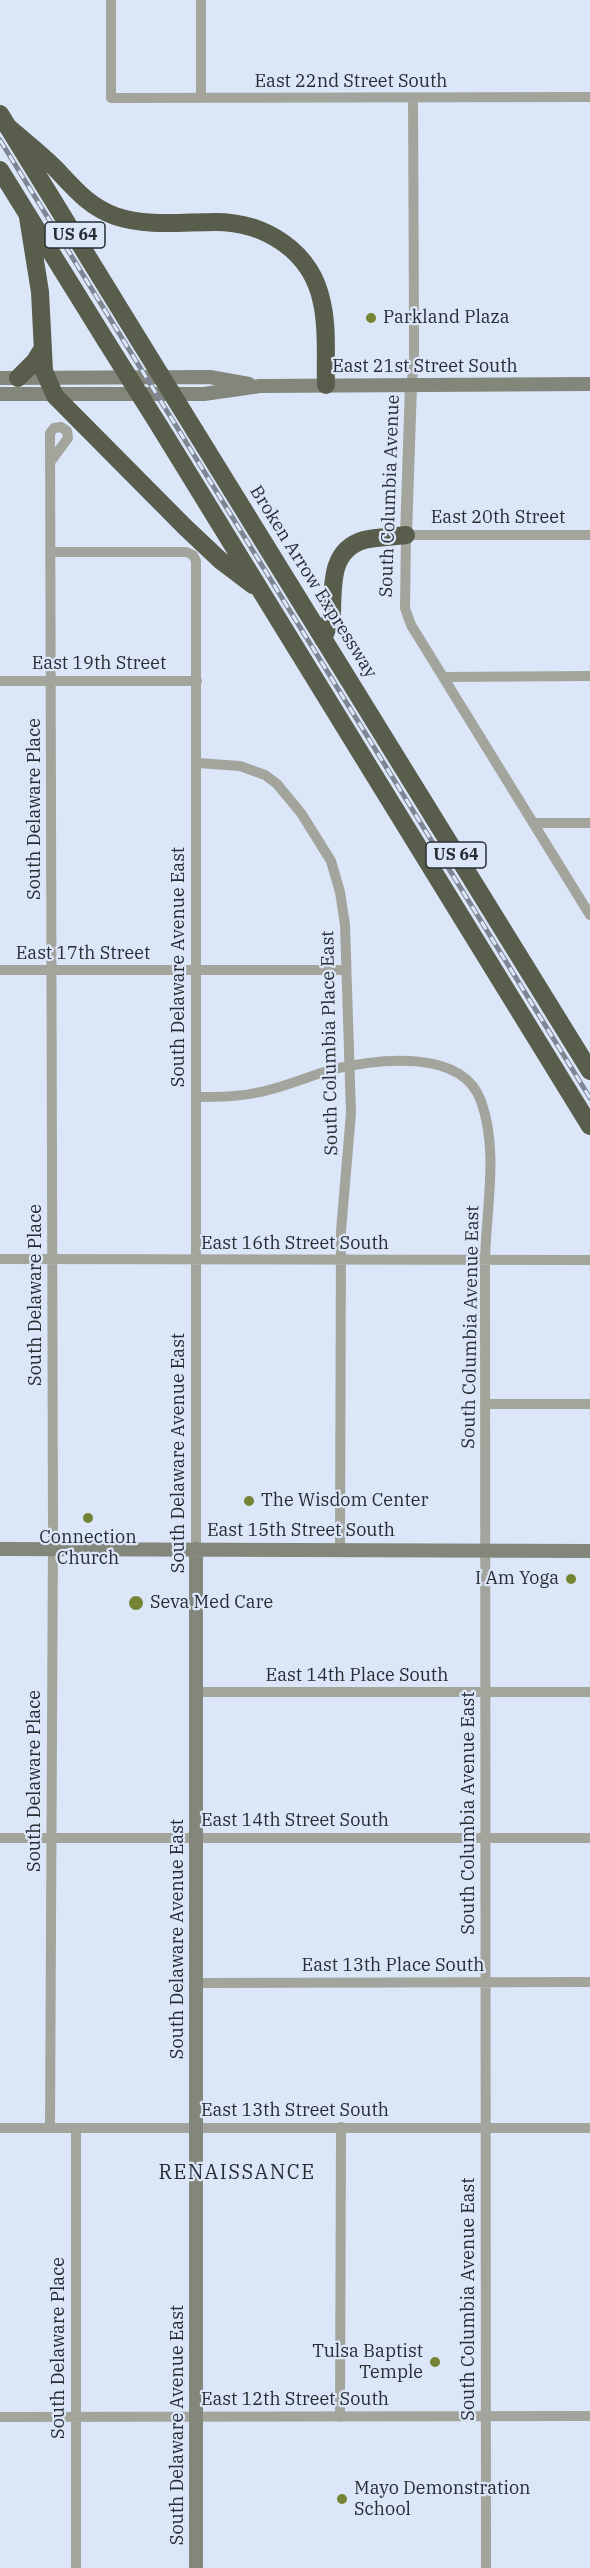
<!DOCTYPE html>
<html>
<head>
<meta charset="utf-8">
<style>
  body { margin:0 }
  canvas { display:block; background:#dbe6f9 }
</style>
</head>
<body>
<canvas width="590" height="2568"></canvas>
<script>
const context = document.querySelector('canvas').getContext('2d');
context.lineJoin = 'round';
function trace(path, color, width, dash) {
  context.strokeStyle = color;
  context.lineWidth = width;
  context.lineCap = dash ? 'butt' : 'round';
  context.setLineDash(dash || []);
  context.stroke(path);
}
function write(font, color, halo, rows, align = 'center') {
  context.font = font + ' "IBM Plex Serif",serif';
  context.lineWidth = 4.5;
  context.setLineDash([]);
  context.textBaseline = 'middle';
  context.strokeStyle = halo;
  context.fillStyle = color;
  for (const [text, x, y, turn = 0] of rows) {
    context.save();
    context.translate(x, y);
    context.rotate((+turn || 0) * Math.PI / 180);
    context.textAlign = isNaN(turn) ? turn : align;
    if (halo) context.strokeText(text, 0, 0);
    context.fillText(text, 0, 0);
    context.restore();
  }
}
trace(new Path2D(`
  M111 0V98L590 97
  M201 98V0
  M411 385 414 367V324L413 98
  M590 535H406L405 608 411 625 590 915
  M51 552H186L193 555 196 561V1549
  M443 677 590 676
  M0 681H197
  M198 763 240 766 265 775 277 784 301 813 331 861 340 892 345 925 351 1113 341 1231 340 1549
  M534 823H590
  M0 970H346
  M196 1097C218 1097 239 1097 260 1092 285 1087 309 1076 334 1069 377 1059 462 1048 481 1101 499 1151 486 1209 485 1260L486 2568
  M0 1259 590 1260
  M486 1404H590
  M196 1692H590
  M0 1838H590
  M197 1983 590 1982
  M0 2128H590
  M50 2128 53 1533 50 433 54 428 61 427 67 431 68 438 51 461
  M76 2128V2568
  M0 2417 590 2416
  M340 2417 341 2127`), '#a3a59d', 10);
trace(new Path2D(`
  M406 535 411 385`), '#a3a59d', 12);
trace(new Path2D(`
  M0 378 210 377 249 384
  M0 394H204L260 386 590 384
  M0 1549 590 1551
  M196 1549V2568`), '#83867a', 14);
trace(new Path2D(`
  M0 114 142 345
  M7 126C23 140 40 153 55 168 74 188 88 206 115 216 147 227 182 222 215 222 265 222 312 251 322 303 328 329 325 358 326 385
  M0 170 106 341
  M28 217 40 292 44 371 55 396 185 527 220 560 253 585
  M18 378 35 361 43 348
  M160 427 590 1126
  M195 431 590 1071
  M323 639C326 631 331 621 332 612 333 585 330 550 364 540 377 537 392 537 406 535`), '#595d4c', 18);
const rail = new Path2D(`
  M0 140 590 1098`);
trace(rail, '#7f8693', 5);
trace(rail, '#dbe6f9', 3, [9]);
trace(new Path2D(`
  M106 341 160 427
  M142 345 195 431`), '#595d4c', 18);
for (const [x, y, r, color] of [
  [371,318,6,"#748433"],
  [249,1501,6,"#748433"],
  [88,1518,6,"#748433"],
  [571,1579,6,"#748433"],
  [136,1603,8,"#748433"],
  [435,2362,6,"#748433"],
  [342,2499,6,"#748433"]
]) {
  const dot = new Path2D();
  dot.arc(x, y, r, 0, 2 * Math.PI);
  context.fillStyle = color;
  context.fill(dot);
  trace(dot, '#dbe6f9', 2);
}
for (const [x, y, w] of [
  [75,235,60],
  [456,855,60]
]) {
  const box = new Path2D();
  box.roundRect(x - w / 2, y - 13, w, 26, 4.5);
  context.fillStyle = '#dbe6f9';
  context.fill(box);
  trace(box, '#282c33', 1.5);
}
write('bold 16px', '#282c33', null, [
  ["US 64",75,235],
  ["US 64",456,855]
]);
write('18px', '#282c33', '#dbe6f9', [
  ["East 22nd Street South",351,82],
  ["East 21st Street South",425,367],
  ["South Columbia Avenue",390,496,-88],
  ["East 20th Street",498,518],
  ["Broken Arrow Expressway",313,582,58],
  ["East 19th Street",99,664],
  ["South Delaware Place",35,809,-90],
  ["East 17th Street",83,954],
  ["South Delaware Avenue East",179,967,-90],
  ["South Columbia Place East",330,1043,-91],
  ["East 16th Street South",295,1244],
  ["South Delaware Place",36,1295,-90],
  ["South Columbia Avenue East",471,1327,-89],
  ["South Delaware Avenue East",179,1453,-90],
  ["East 15th Street South",301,1531],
  ["East 14th Place South",357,1676],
  ["South Delaware Place",35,1781,-90],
  ["South Columbia Avenue East",469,1813,-90],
  ["East 14th Street South",295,1821],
  ["South Delaware Avenue East",178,1939,-90],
  ["East 13th Place South",393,1966],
  ["East 13th Street South",295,2111],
  ["South Columbia Avenue East",469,2299,-90],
  ["South Delaware Place",59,2348,-90],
  ["East 12th Street South",295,2400],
  ["South Delaware Avenue East",178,2425,-90]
]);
write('18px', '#282c33', '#dbe6f9', [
  ["Parkland Plaza",383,318],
  ["The Wisdom Center",261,1501],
  ["Connection",88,1538,"center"],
  ["Church",88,1559,"center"],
  ["I Am Yoga",559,1579,"right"],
  ["Seva Med Care",150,1603],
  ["Tulsa Baptist",423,2352,"right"],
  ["Temple",423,2373,"right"],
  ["Mayo Demonstration",354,2489],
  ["School",354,2510]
], 'left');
context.letterSpacing = '1.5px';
write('20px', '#282c33', '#dbe6f9', [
  ["RENAISSANCE",237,2173]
]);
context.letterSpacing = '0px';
</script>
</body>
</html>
